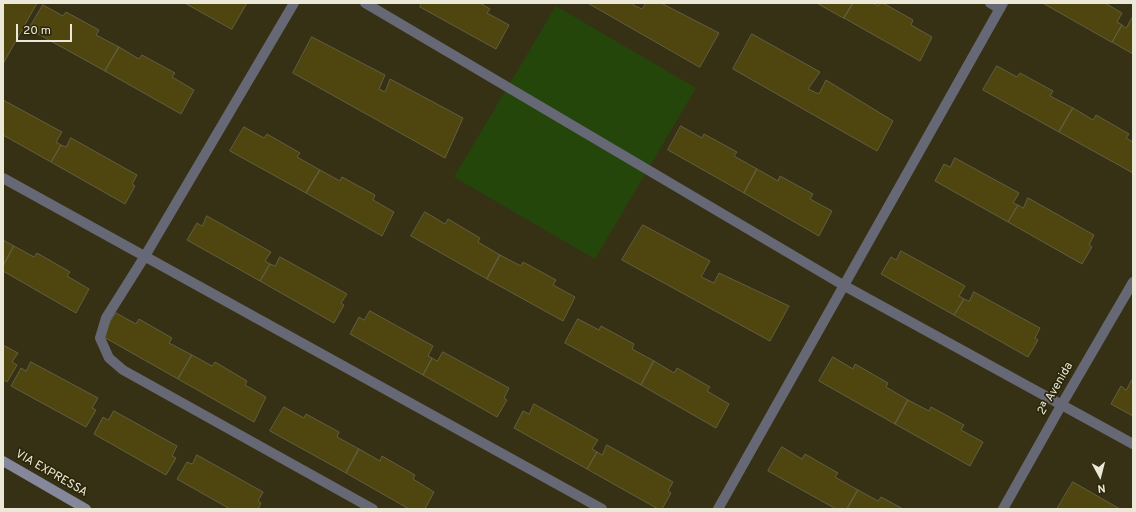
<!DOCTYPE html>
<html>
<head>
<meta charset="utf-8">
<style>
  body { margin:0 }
  #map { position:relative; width:1136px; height:512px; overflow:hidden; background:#363115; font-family:Overpass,sans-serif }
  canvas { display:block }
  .frame { position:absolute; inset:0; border:4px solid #ebe8d8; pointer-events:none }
  .north { position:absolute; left:1080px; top:456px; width:40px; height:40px; -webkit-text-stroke:3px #2c270b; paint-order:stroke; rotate:173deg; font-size:11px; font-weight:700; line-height:16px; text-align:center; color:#ebe8d8 }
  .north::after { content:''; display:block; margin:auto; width:14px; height:18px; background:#ebe8d8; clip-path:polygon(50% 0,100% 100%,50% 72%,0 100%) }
  .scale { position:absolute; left:16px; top:24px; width:56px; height:18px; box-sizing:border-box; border:2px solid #ebe8d8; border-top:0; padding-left:5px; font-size:12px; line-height:14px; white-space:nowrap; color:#ebe8d8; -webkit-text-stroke:3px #2c270b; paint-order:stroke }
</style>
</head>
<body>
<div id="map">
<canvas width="1136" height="512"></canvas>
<div class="frame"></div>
<div class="north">N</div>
<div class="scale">20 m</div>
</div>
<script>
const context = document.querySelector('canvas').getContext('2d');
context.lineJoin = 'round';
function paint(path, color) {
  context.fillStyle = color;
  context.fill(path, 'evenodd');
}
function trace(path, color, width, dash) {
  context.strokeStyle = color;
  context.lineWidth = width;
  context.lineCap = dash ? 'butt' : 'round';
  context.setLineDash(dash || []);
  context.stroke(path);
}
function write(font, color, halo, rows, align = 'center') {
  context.font = font + ' Overpass,sans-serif';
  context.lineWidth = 3.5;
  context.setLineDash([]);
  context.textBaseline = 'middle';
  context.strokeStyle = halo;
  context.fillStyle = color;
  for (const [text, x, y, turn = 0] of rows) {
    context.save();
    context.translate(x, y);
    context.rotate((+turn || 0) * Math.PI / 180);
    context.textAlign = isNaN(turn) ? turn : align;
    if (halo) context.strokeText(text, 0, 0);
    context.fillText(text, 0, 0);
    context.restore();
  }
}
paint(new Path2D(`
  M556 6 696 88 595 259 454 177Z`), '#24460b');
const building = new Path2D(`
  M3 3H37L3 64Z
  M185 3H247L232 29Z
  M422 3H480L490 9 487 13 509 25 496 49 420 7Z
  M588 3H634L633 5 642 9 646 3H661L719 33 700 67Z
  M817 3H853L844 18Z
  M853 3H873L878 6 880 3H883L913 20 911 25 932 37 920 61 844 18Z
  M1043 3H1105L1122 13 1117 22 1122 25 1112 42Z
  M43 5 63 16 66 12 99 30 96 35 119 47 105 71 29 29Z
  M1132 18 1133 19V54L1112 42 1122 25 1126 28Z
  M752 34 820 72 808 89 819 94 826 80 893 121 877 151 733 69Z
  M312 37 385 75 379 89 385 92 390 79 463 118 445 158 293 73Z
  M119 47 139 59 142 55 175 73 172 77 194 90 181 114 105 71Z
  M997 66 1017 77 1020 73 1053 91 1050 96 1073 108 1059 132 983 90Z
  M3 100 62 132 56 142 61 145 51 162 3 135Z
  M1073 108 1093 120 1096 115 1129 134 1126 138 1133 142V173L1059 132Z
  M681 126 702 138 704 134 737 152 734 156 757 169 744 193 668 150Z
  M244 127 264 138 267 134 300 153 297 157 320 170 306 193 230 151Z
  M71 138 137 175 132 184 135 186 125 204 51 162 61 145 66 147Z
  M955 158 1019 193 1013 203 1018 205 1008 222 935 181 944 164 950 167Z
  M757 169 778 181 780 176 813 194 810 199 832 211 819 236 744 193Z
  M320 170 340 181 342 177 375 195 373 200 394 212 382 236 306 193Z
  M1028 198 1094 235 1089 245 1092 247 1082 264 1008 222 1018 205 1023 208Z
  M425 212 445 224 448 219 480 238 478 242 500 255 487 279 411 236Z
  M207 216 271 252 265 261 270 264 260 281 187 240 197 223 202 226Z
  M643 225 710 261 701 277 714 283 719 273 789 306 770 341 622 260Z
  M3 240 14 246 3 266Z
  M14 246 34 257 37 253 70 272 67 276 89 289 76 313 3 271V266Z
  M901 251 965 286 959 296 964 299 954 315 881 274 891 257 896 260Z
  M500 255 521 266 523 262 556 280 553 285 575 297 563 321 487 279Z
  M280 257 347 294 341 303 344 305 334 323 260 281 270 264 275 266Z
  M974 292 1040 328 1035 338 1038 340 1028 357 954 315 964 299 969 301Z
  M370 311 433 346 428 356 432 358 423 375 350 334 359 317 364 320Z
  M116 313 136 324 139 319 172 338 169 343 192 355 178 379 102 336Z
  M578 319 599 330 601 326 634 344 632 349 654 361 641 385 565 343Z
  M3 345 18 353 12 362 17 365 7 382 3 380Z
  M443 352 509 388 504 398 507 400 497 417 423 375 432 358 437 361Z
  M192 355 212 366 215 362 247 381 245 385 266 397 254 422 178 379Z
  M833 357 853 369 855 364 888 383 886 387 908 400 895 424 819 381Z
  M654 361 674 373 677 368 710 387 707 391 729 404 716 428 641 385Z
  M31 362 98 398 92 408 96 410 86 427 11 386 21 368 26 371Z
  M1132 380 1133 381V416L1111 404 1121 386 1126 390Z
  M908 400 929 411 931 407 964 425 961 430 983 442 970 466 895 424Z
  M534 404 598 440 592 449 597 452 587 469 514 428 523 411 529 414Z
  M284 407 304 418 306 414 339 432 337 437 359 449 346 473 270 431Z
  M114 411 177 446 172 456 176 458 166 475 94 434 103 417 108 420Z
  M607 445 673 482 668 491 671 493 662 509H658L587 469 597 452 602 455Z
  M782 447 802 459 805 454 838 473 835 477 858 490 847 509H836L768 471Z
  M359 449 380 461 382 456 415 475 413 479 434 492 425 509H409L346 473Z
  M197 455 263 492 258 501 261 503 258 509H230L177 479 187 462 192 464Z
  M1073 482 1120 509H1057Z
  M858 490 878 501 881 497 903 509H847Z`);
paint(building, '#4f460f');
trace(building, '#635e41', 1);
trace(new Path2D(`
  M365 3 843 285`), '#676875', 10);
trace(new Path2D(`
  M294 3 145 256 106 318 100 338 109 358 123 370 373 509
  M990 3 1000 9
  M3 178 602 509
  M843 285 1133 444
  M718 509 1003 3`), '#676875', 10);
trace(new Path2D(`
  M1003 509 1062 404 1133 282`), '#676875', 10);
trace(new Path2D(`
  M3 461 86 509`), '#85879b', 10);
write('12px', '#ebe8d8', '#2c270b', [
  ["2ª Avenida",1056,389,-60],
  ["VIA EXPRESSA",51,474,30]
]);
</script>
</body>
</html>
